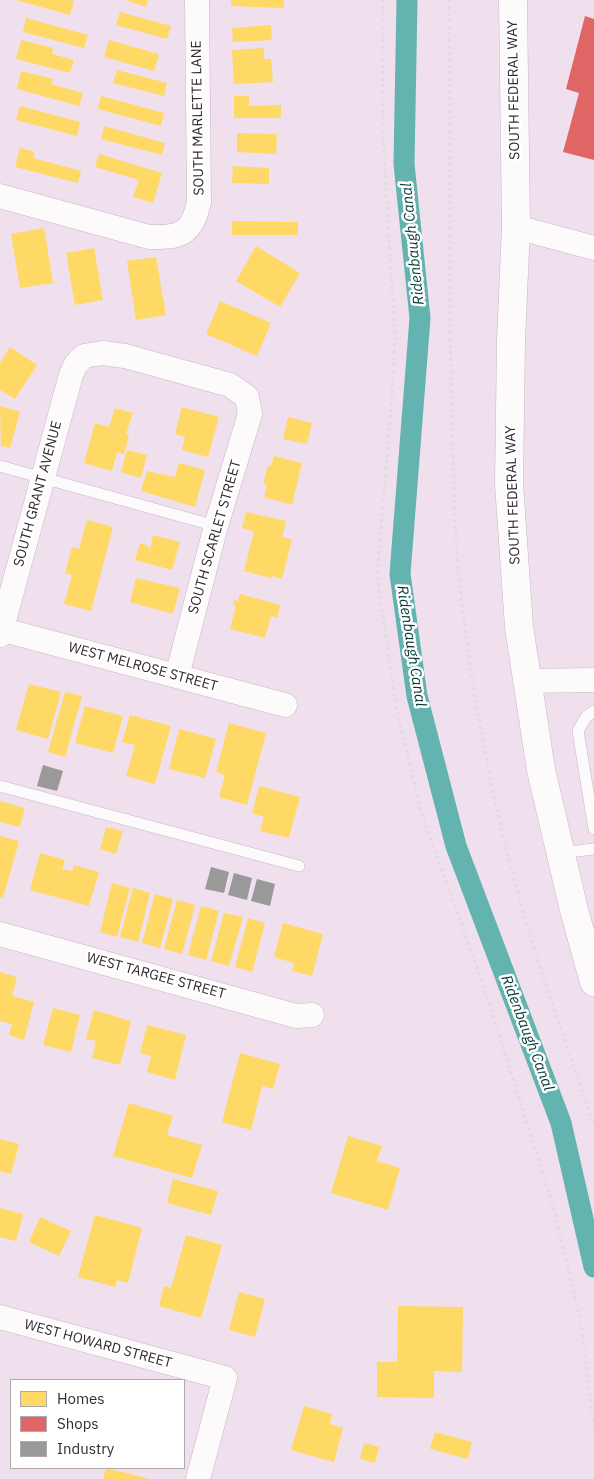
<!DOCTYPE html>
<html>
<head>
<meta charset="utf-8">
<style>
  body { margin:0 }
  #map { position:relative; width:594px; height:1479px; overflow:hidden; background:#f0dfed; font-family:"IBM Plex Sans",sans-serif }
  canvas { display:block }
  .legend { position:absolute; left:10px; top:1379px; width:175px; height:90px; box-sizing:border-box; background:#fff; border:1px solid #ada9ad; margin:0; padding:6px 9px; list-style:none; font-size:15px; color:#332831 }
  .legend li { display:flex; align-items:center; gap:10px; height:25px }
  .legend b { width:25px; border:1px solid #ada9ad }
</style>
</head>
<body>
<div id="map">
<canvas width="594" height="1479"></canvas>
<ul class="legend">
<li><b style="height:14px;background:#ffd966"></b>Homes</li>
<li><b style="height:14px;background:#e06666"></b>Shops</li>
<li><b style="height:14px;background:#999"></b>Industry</li>
</ul>
</div>
<script>
const context = document.querySelector('canvas').getContext('2d');
context.lineJoin = 'round';
function paint(path, color) {
  context.fillStyle = color;
  context.fill(path, 'evenodd');
}
function trace(path, color, width, dash) {
  context.strokeStyle = color;
  context.lineWidth = width;
  context.lineCap = dash ? 'butt' : 'round';
  context.setLineDash(dash || []);
  context.stroke(path);
}
function write(font, color, halo, rows, align = 'center') {
  context.font = font + ' "IBM Plex Sans",sans-serif';
  context.lineWidth = 5;
  context.setLineDash([]);
  context.textBaseline = 'middle';
  context.strokeStyle = halo;
  context.fillStyle = color;
  for (const [text, x, y, turn = 0] of rows) {
    context.save();
    context.translate(x, y);
    context.rotate((+turn || 0) * Math.PI / 180);
    context.textAlign = isNaN(turn) ? turn : align;
    if (halo) context.strokeText(text, 0, 0);
    context.fillText(text, 0, 0);
    context.restore();
  }
}
paint(new Path2D(`
  M16 0H68L74 1 70 15Z
  M125 0H148L146 7Z
  M231 0H284V8L231 6Z
  M120 12 171 26 167 39 116 25Z
  M26 18 88 35 84 48 23 32Z
  M271 25 272 40 233 42 232 28Z
  M21 40 53 48 52 54 74 60 70 73 16 59Z
  M109 40 159 54 154 71 104 57Z
  M264 48V59H271L273 82 234 84 232 50Z
  M117 70 167 83 164 96 113 83Z
  M21 71 53 79 51 84 83 93 79 106 17 89Z
  M101 96 164 113 161 126 98 109Z
  M234 96H249V106L281 105V118H234Z
  M20 106 80 122 77 136 16 120Z
  M104 126 165 143 162 155 101 139Z
  M237 133 277 134 276 154 237 152Z
  M20 148 35 152 33 158 81 171 78 183 15 167Z
  M99 154 162 173 153 203 133 197 139 180 95 167Z
  M233 166 269 168V184L232 183Z
  M232 221 298 222V235H232Z
  M44 228 53 283 20 288 11 234Z
  M256 246 300 273 280 307 236 281Z
  M94 248 103 300 75 305 66 253Z
  M156 257 166 315 136 320 127 261Z
  M220 301 271 323 257 356 206 334Z
  M10 347 37 365 15 399 0 390V363Z
  M0 406 20 412 10 448 2 446 1 452Z
  M182 407 219 417 208 457 182 450 185 437 175 434Z
  M115 408 133 413 126 434 129 435 124 454 117 452 112 471 84 463 95 423 109 427Z
  M288 417 312 423 307 444 283 439Z
  M127 450 147 455 141 478 121 472Z
  M274 456 302 463 292 505 264 497 267 485 263 484 268 465 271 466Z
  M179 463 205 470 195 507 141 491 147 471 175 477Z
  M246 512 286 521 282 537 292 540 282 579 272 576 271 578 244 571 254 531 242 528Z
  M87 520 113 527 91 611 64 604 72 575 65 573 72 547 79 549Z
  M153 535 180 542 172 570 135 560 140 543 148 546 150 549Z
  M136 578 180 588 173 614 130 602Z
  M240 594 280 605 277 618 271 616 265 638 230 629 236 606 233 605 234 600 238 601Z
  M29 684 61 692 48 739 16 730Z
  M65 692 82 696 65 757 48 752Z
  M85 706 123 716 113 753 75 743Z
  M130 715 171 726 155 784 126 776 135 745 122 742Z
  M229 723 266 733 247 805 219 797 225 775 216 772Z
  M179 729 216 739 205 778 169 769Z
  M259 786 300 797 289 838 260 831 264 817 252 813Z
  M0 801 25 808 20 827 0 822Z
  M106 827 123 831 116 854 100 849Z
  M0 836 19 841 3 898 0 897Z
  M40 853 65 860 62 869 72 871 74 865 99 872 89 906 30 890Z
  M112 883 130 888 117 937 100 932Z
  M133 888 150 893 138 942 120 937Z
  M155 894 173 899 160 948 142 943Z
  M177 900 195 905 182 954 164 949Z
  M201 906 219 911 206 960 188 955Z
  M224 913 243 917 229 966 211 961Z
  M248 918 265 923 252 972 235 967Z
  M283 923 323 934 312 976 292 971 294 963 274 957Z
  M0 972 17 977 12 996 34 1002 24 1040 9 1035 12 1024 0 1021Z
  M53 1008 80 1015 71 1052 43 1045Z
  M94 1010 131 1021 120 1065 92 1058 96 1041 86 1039Z
  M147 1025 186 1035 175 1080 147 1072 151 1056 140 1053Z
  M240 1053 280 1064 273 1089 262 1086 251 1130 222 1122Z
  M129 1103 173 1116 167 1135 202 1145 192 1178 113 1156Z
  M348 1136 382 1146 377 1161 400 1168 388 1210 331 1193Z
  M0 1139 19 1144 11 1174 0 1171Z
  M173 1179 218 1191 211 1215 167 1203Z
  M0 1208 23 1214 16 1241 0 1237Z
  M95 1215 142 1228 128 1283 117 1280 115 1287 78 1277Z
  M40 1217 71 1231 59 1256 29 1242Z
  M186 1235 222 1245 201 1318 159 1306 164 1286 171 1288Z
  M239 1292 265 1299 255 1337 229 1330Z
  M398 1306 463 1307 462 1372 434 1371V1398L377 1397V1362H397Z
  M304 1406 332 1414 330 1424 343 1428 334 1462 291 1450Z
  M435 1432 472 1442 468 1459 430 1449Z
  M364 1443 379 1447 375 1463 360 1459Z
  M106 1468 146 1478V1479H103Z`), '#ffd966');
paint(new Path2D(`
  M585 16 594 19V160L563 152 579 93 566 89Z`), '#e06666');
paint(new Path2D(`
  M43 765 63 771 57 791 37 786Z
  M211 867 229 872 224 893 205 889Z
  M234 873 252 878 247 900 228 895Z
  M257 879 275 884 270 906 251 901Z`), '#999');
trace(new Path2D(`
  M407 0 404 164 420 318 400 574 417 696 456 846 561 1123 594 1267`), '#63b3b1', 21);
const lane = new Path2D(`
  M0 466 216 526
  M594 711 586 717 578 731 594 829
  M0 786 299 866
  M560 853 594 849`);
const street = new Path2D(`
  M0 196 149 237C181 238 192 234 199 202L197 0
  M516 227 594 248
  M0 629 285 705
  M0 635 71 375 76 364 84 356 102 353 125 356 230 385 247 397 250 414 216 526 177 676
  M527 681 594 680
  M0 934 296 1016 312 1015
  M0 1317 225 1378 198 1479`);
const secondary = new Path2D(`
  M513 0 516 227 511 340 509 484 519 627 541 770 574 910 594 982`);
trace(lane, '#c5b8c3', 12);
trace(street, '#c5b8c3', 25);
trace(secondary, '#c5b8c3', 29);
trace(new Path2D(`
  M383 0V137L395 337 391 410 377 575 396 706 420 809 483 984 554 1209 581 1324 594 1428
  M449 0C451 142 448 284 452 426 454 485 454 545 462 604 474 703 492 801 519 897 540 974 569 1050 594 1126`), '#e0dbdf', 3, [2.5, 4]);
trace(lane, '#fdfafc', 11);
trace(street, '#fdfafc', 24);
trace(secondary, '#fdfafc', 28);
write('14px', '#332831', '#fff', [
  ["SOUTH FEDERAL WAY",514,90,-91],
  ["SOUTH MARLETTE LANE",198,118,-91],
  ["SOUTH GRANT AVENUE",38,494,-75],
  ["SOUTH FEDERAL WAY",513,495,-92],
  ["SOUTH SCARLET STREET",215,537,-74],
  ["WEST MELROSE STREET",143,667,15],
  ["WEST TARGEE STREET",156,976,15],
  ["WEST HOWARD STREET",98,1344,15]
]);
write('italic 15px', '#063c38', '#fff', [
  ["Ridenbaugh Canal",413,244,-96],
  ["Ridenbaugh Canal",411,646,81],
  ["Ridenbaugh Canal",527,1033,69]
]);
</script>
</body>
</html>
